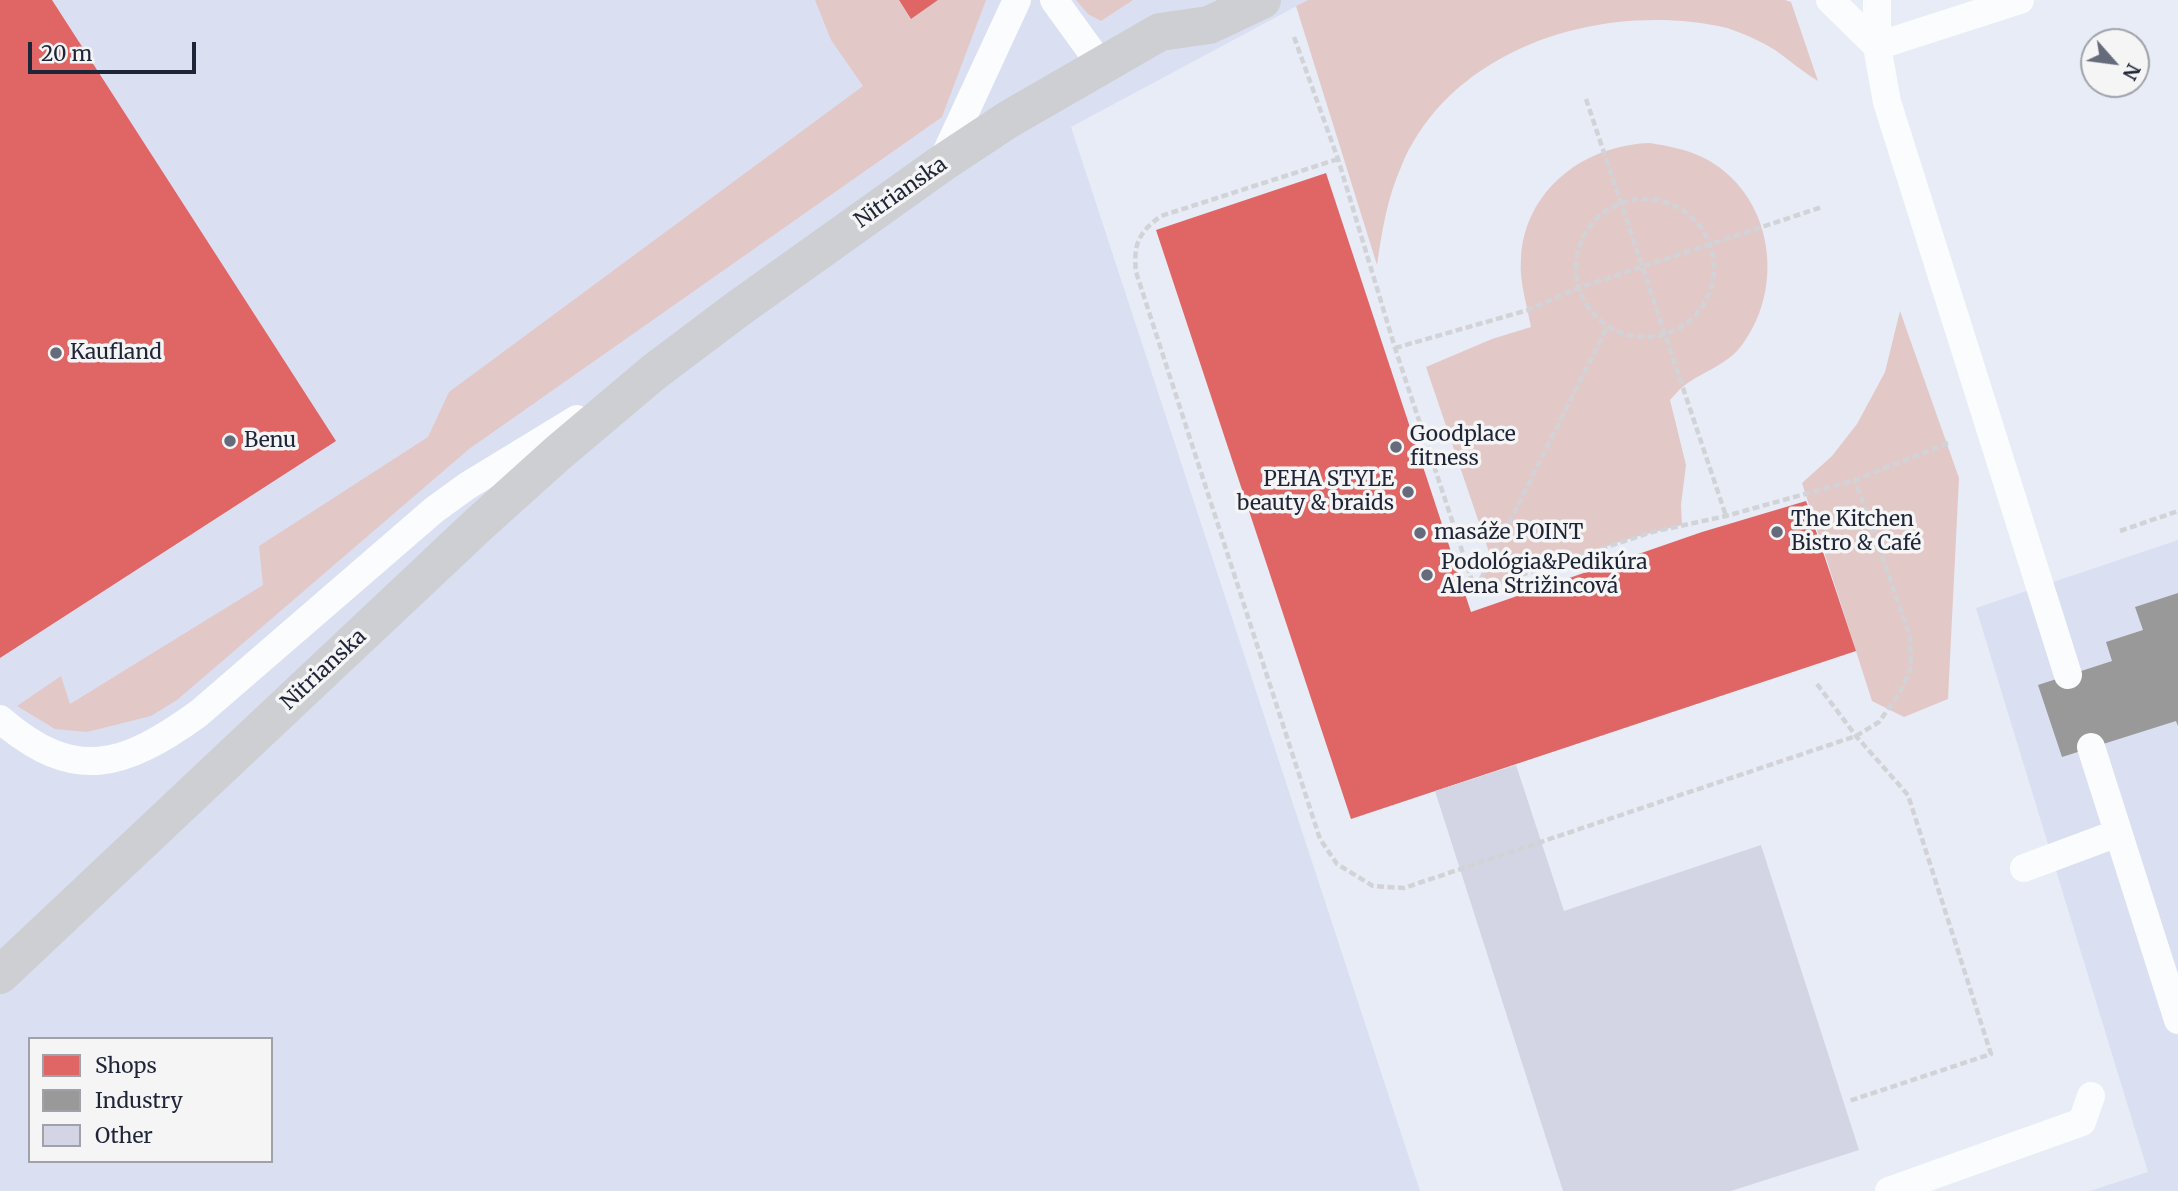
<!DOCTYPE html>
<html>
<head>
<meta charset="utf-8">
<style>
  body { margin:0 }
  #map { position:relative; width:2178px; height:1191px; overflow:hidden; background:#e7ecf7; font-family:Merriweather,serif }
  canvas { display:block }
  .legend { position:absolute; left:28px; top:1037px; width:245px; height:126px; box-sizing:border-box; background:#f5f5f5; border:2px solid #9fa2a9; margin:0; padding:9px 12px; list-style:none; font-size:21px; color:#1f2538 }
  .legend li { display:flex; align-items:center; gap:14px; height:35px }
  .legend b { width:35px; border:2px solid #9fa2a9 }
  .north { position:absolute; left:2080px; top:28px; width:70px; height:70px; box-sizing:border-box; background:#f5f5f5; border:2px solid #9fa2a9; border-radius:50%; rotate:118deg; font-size:19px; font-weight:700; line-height:28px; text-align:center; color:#1f2538 }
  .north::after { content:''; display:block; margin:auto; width:24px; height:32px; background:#656b7b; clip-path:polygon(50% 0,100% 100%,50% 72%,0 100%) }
  .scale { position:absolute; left:28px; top:42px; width:168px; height:32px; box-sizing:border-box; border:4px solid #1f2538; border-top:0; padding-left:9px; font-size:21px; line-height:24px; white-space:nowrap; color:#1f2538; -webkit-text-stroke:5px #f5f5f5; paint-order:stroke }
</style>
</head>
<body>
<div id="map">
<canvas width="2178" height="1191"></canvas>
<ul class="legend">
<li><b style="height:19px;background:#e06666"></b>Shops</li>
<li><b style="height:19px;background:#999"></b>Industry</li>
<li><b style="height:19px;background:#d3d5e4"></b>Other</li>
</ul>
<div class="north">N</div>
<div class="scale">20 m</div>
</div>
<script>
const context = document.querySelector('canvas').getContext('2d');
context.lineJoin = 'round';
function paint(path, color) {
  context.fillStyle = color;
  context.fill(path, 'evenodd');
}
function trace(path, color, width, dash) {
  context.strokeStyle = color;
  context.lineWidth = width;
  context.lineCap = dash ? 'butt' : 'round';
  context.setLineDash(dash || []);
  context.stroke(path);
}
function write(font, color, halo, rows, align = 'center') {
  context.font = font + ' Merriweather,serif';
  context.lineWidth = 7;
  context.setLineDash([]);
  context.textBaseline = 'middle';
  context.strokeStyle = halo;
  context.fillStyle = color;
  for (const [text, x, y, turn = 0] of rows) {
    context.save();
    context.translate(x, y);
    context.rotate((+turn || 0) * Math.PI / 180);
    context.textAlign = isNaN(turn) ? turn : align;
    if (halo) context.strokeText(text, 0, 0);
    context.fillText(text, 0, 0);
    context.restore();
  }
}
paint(new Path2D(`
  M0 0H1308L1071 127 1420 1191H0ZM30 1039H271V1161H30Z
  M2178 540V1191H2090L2148 1172 1976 608Z`), '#dae0f2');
paint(new Path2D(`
  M815 0H899L911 19 938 0H986L942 117 469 449 177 700 151 716 87 732 55 729 17 706 61 676 70 704 263 585 259 546 428 437 449 392 863 86 831 40Z
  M1076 0H1133L1101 21 1088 14Z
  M1308 0H1785L1791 2 1818 81C1803 72 1789 60 1775 50 1761 41 1742 33 1727 28 1605 0 1451 46 1401 167 1387 199 1382 231 1377 265L1296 6Z
  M1650 143C1668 146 1685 149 1702 157 1772 191 1787 285 1742 345 1727 365 1704 371 1685 385 1679 389 1675 395 1670 400L1686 465 1681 505 1682 525 1632 538 1475 590 1491 558 1426 367 1492 339 1531 327C1527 304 1519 282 1521 258 1525 189 1585 145 1650 143Z
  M1900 311 1959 478 1948 699 1904 717 1872 701 1802 483 1832 456 1857 424 1885 372Z`), '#e3c8c8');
paint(new Path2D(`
  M0 0H52L336 441 0 658Z
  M899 0H938L911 19Z
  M1326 173 1471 612 1702 532 1806 501 1856 651 1351 819 1156 230Z`), '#e06666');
paint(new Path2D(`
  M2178 593V726L2176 721 2062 757 2038 685 2112 661 2106 642 2143 630 2135 607Z`), '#999');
paint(new Path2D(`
  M1516 765 1564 911 1761 845 1859 1150 1731 1191H1563L1435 791Z`), '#d3d5e4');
trace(new Path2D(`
  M1294 37 1338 159 1395 348 1475 590 1652 532 1726 516 1855 480 1950 442
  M1586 99 1726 516
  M1338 159 1161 216C1139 232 1133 244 1136 272L1320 839 1337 864 1373 886 1404 888 1856 736 1879 722 1902 689 1911 667 1910 636 1855 480
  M1576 268a69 69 0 1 1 138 0a69 69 0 1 1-138 0Z
  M1395 348 1528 310 1578 288 1822 207
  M2120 531 2178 511
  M1476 589 1607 327
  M1817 684 1856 736 1908 795 1991 1054 1849 1101`), '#d2d3d7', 4.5, [7, 3.5]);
trace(new Path2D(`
  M1054 0 1101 65
  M1830 0 1877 46 1887 102 2068 675
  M1877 0V46L2020 0
  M941 164 1017 0
  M0 719C75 784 124 767 198 714L434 510 467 486 577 419
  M2091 747 2178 1020
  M2024 868 2118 833
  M1889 1191 2082 1122 2091 1096`), '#fbfcfe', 28);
trace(new Path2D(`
  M0 975 478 525 558 453 654 372 739 308 941 164 1009 119 1160 32 1209 25 1262 0`), '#cecfd2', 38);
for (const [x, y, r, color] of [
  [56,353,7,"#656b7b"],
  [230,441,7,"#656b7b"],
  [1396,447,7,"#656b7b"],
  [1408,492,7,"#656b7b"],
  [1777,532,7,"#656b7b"],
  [1420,533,7,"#656b7b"],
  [1427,575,7,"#656b7b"]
]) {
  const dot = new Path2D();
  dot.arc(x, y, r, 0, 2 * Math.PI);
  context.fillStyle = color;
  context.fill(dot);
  trace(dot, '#f5f5f5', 2.5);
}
write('21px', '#1f2538', '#f5f5f5', [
  ["Nitrianska",901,193,-35],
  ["Nitrianska",324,670,-43]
]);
write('21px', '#1f2538', '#f5f5f5', [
  ["Kaufland",70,353],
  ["Goodplace",1410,435],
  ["fitness",1410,459],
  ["Benu",244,441],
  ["PEHA STYLE",1394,480,"right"],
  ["beauty & braids",1394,504,"right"],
  ["The Kitchen",1791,520],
  ["Bistro & Café",1791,544],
  ["masáže POINT",1434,533],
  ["Podológia&Pedikúra",1441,563],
  ["Alena Strižincová",1441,587]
], 'left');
</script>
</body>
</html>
